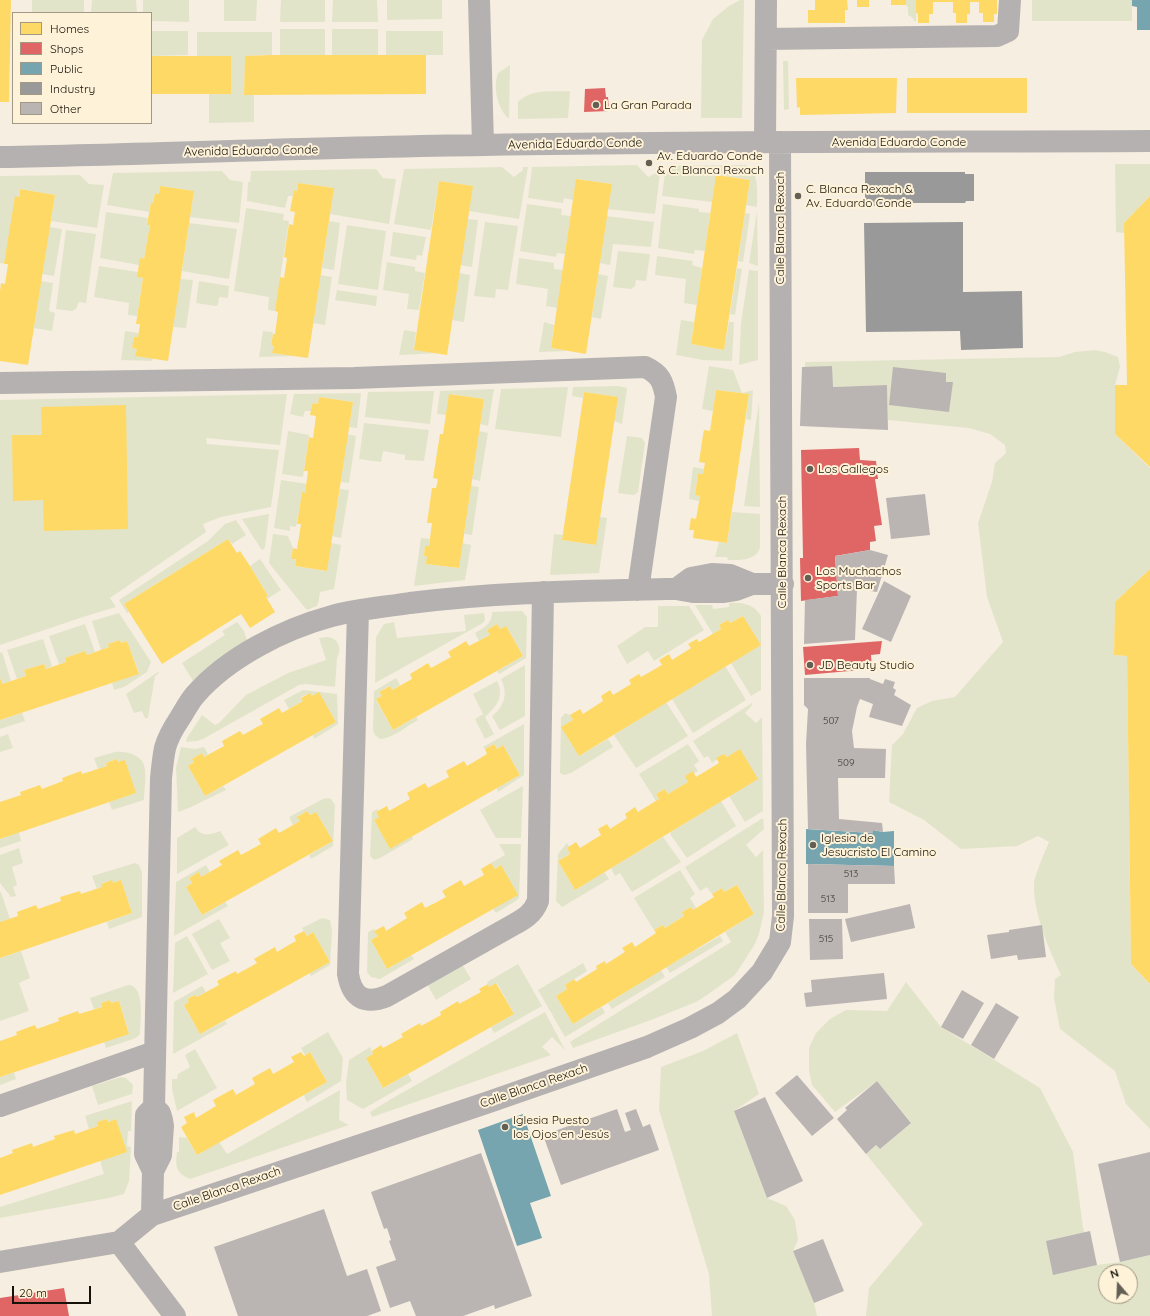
<!DOCTYPE html>
<html>
<head>
<meta charset="utf-8">
<style>
  body { margin:0 }
  #map { position:relative; width:1150px; height:1316px; overflow:hidden; background:#f6eee0; font-family:Quicksand,sans-serif }
  canvas { display:block }
  .legend { position:absolute; left:12px; top:12px; width:140px; height:112px; box-sizing:border-box; background:#fef2d8; border:1px solid #a19885; margin:0; padding:5px 7px; list-style:none; font-size:12px; color:#161209 }
  .legend li { display:flex; align-items:center; gap:8px; height:20px }
  .legend b { width:20px; border:1px solid #a19885 }
  .north { position:absolute; left:1098px; top:1264px; width:40px; height:40px; box-sizing:border-box; background:#fef2d8; border:1px solid #a19885; border-radius:50%; rotate:341deg; font-size:11px; font-weight:700; line-height:16px; text-align:center; color:#161209 }
  .north::after { content:''; display:block; margin:auto; width:14px; height:18px; background:#645f54; clip-path:polygon(50% 0,100% 100%,50% 72%,0 100%) }
  .scale { position:absolute; left:12px; top:1286px; width:79px; height:18px; box-sizing:border-box; border:2px solid #161209; border-top:0; padding-left:5px; font-size:12px; line-height:14px; white-space:nowrap; color:#161209; -webkit-text-stroke:3px #fef2d8; paint-order:stroke }
</style>
</head>
<body>
<div id="map">
<canvas width="1150" height="1316"></canvas>
<ul class="legend">
<li><b style="height:11px;background:#ffd966"></b>Homes</li>
<li><b style="height:11px;background:#e06666"></b>Shops</li>
<li><b style="height:11px;background:#76a5af"></b>Public</li>
<li><b style="height:11px;background:#999"></b>Industry</li>
<li><b style="height:11px;background:#bab4b3"></b>Other</li>
</ul>
<div class="north">N</div>
<div class="scale">20 m</div>
</div>
<script>
const context = document.querySelector('canvas').getContext('2d');
context.lineJoin = 'round';
function paint(path, color) {
  context.fillStyle = color;
  context.fill(path, 'evenodd');
}
function trace(path, color, width, dash) {
  context.strokeStyle = color;
  context.lineWidth = width;
  context.lineCap = dash ? 'butt' : 'round';
  context.setLineDash(dash || []);
  context.stroke(path);
}
function write(font, color, halo, rows, align = 'center') {
  context.font = font + ' Quicksand,sans-serif';
  context.lineWidth = 4;
  context.setLineDash([]);
  context.textBaseline = 'middle';
  context.strokeStyle = halo;
  context.fillStyle = color;
  for (const [text, x, y, turn = 0] of rows) {
    context.save();
    context.translate(x, y);
    context.rotate((+turn || 0) * Math.PI / 180);
    context.textAlign = isNaN(turn) ? turn : align;
    if (halo) context.strokeText(text, 0, 0);
    context.fillText(text, 0, 0);
    context.restore();
  }
}
paint(new Path2D(`
  M32 0H84V13H32Z
  M92 0H136L137 13H91Z
  M143 0H189V22L151 21V13H143Z
  M224 0H257L256 21H224Z
  M281 0H325V22H280Z
  M333 0H377L378 22H332Z
  M387 0H442V19L387 20Z
  M740 0H744L742 118H701L702 40 713 19 729 6Z
  M906 0H916V21H914L913 18 908 15V7L906 5Z
  M1032 0H1132V21H1032Z
  M280 29H325V55L280 56Z
  M332 29H378V55L332 56Z
  M151 31H188V55L151 56Z
  M386 31H443V55H386Z
  M197 32H272V55L245 56 244 94H254V122L209 123V94L231 93V56H197Z
  M783 61H788L789 109 784 110Z
  M510 65 509 119C497 108 493 88 498 73Z
  M570 91 568 118 518 119V102C531 88 552 92 570 91Z
  M1115 164H1150V196L1124 223V233L1116 232Z
  M637 165 648 177 658 172 660 173 655 214 607 209 611 184 577 179 573 200 564 198 563 203 528 198 532 167Z
  M746 165C760 175 757 192 757 207L746 205 750 180 717 175 712 202 662 196 665 173H667L668 166Z
  M502 167 514 177 523 170V167H528L519 219 469 211 472 186 439 181 431 230 394 224 404 169Z
  M376 169 383 178 396 179 389 224 330 214 333 188 298 183 297 191 294 190 293 196H288L285 208 247 201 248 182H250L251 171Z
  M222 171 230 180 243 182 239 223 190 217 194 191 160 186 159 194 155 193 153 203 151 202 149 212 107 205 113 173Z
  M80 175 89 184 104 185 97 228 51 221 55 195 20 189 4 264H6L0 263V176Z
  M527 204 562 209 561 215 571 216 565 254 557 253 556 257 520 251Z
  M663 204 699 209V212L710 213 705 251 695 250 694 254 658 248Z
  M246 208 284 214 283 220 289 221 275 311 268 310 269 297 234 291Z
  M757 211 758 266 749 263Z
  M106 212 148 218 147 224 150 225 144 259 139 265 100 258Z
  M745 213 750 214 743 262 738 261Z
  M606 216 654 222 651 247 613 244 610 265 599 263Z
  M467 219 478 220 472 267 460 265Z
  M329 221 340 223 334 270 322 268Z
  M485 222 518 226 508 290 496 289 495 298 474 296Z
  M189 223 237 229 229 279 182 271Z
  M347 225 386 231 378 290 338 284Z
  M49 227 62 229 54 276 42 274Z
  M66 230 96 234 86 303 79 302 76 309 72 311 56 309Z
  M393 232 426 237 422 256 417 255 416 260 390 256Z
  M618 251 650 254 646 281 636 280 635 286 631 289 613 287Z
  M657 256 693 261 692 265 702 268 697 305 684 303 686 279 655 275Z
  M519 258 554 263V269L563 270 557 308 546 306 548 289 516 284Z
  M387 262 415 267V271L425 273 419 310 407 309 409 294 383 290Z
  M99 266 138 272 143 278 137 316 128 315 129 303 94 297Z
  M737 268 742 269 735 315 730 314Z
  M749 270 758 271V360L739 365 741 323Z
  M459 273 470 275 464 322 452 320Z
  M598 274 608 276 601 319 592 317Z
  M320 275 332 277 325 325 313 323Z
  M180 279 193 280 186 328 173 327Z
  M41 281 53 283 49 311 55 313 52 331 34 328Z
  M199 281 229 286 228 298 219 297 218 305 215 306 196 303Z
  M337 290 377 296 376 306 335 300Z
  M681 320 694 322 691 344 724 350 729 322H734L732 361 703 360 676 355Z
  M544 322 554 325 551 348 567 351 539 352Z
  M404 330 416 332 414 350 440 353 399 355Z
  M125 331 138 333V337H134L132 348 137 349 136 356 153 358 152 361 121 360Z
  M263 331 273 332 271 345 274 346 273 353 295 356 259 357Z
  M1095 350 1105 352 1118 357 1120 367 1115 385V434L1150 468V569L1115 602 1114 655 1127 656 1131 964 1150 984V1129L1126 1104 1115 1071 1060 1029 1054 998 1055 979 1061 975C1049 949 1033 913 1034 883 1035 875 1045 851 1049 842L1038 836 1017 846 961 849 924 820 889 802 892 745 903 734 917 708 932 701 955 697 1003 642 987 597 978 523 992 482 995 463 1006 453 1005 445 990 434 969 428 888 420 887 385 833 387 805 367V362L1059 357 1075 352Z
  M709 366 733 370 742 393 753 390 751 420 746 419 749 394 716 390 713 411 702 409Z
  M619 386 627 388 622 424 614 421 617 397 584 392 583 398 572 396 573 387Z
  M568 387 561 437 495 429 501 389Z
  M494 389 488 426 480 424 484 399 450 394 446 415 437 414 440 391Z
  M434 391 430 424 365 417 368 392Z
  M361 393 357 428 349 427 353 402 319 397 318 404 313 403 311 411H305L303 417 290 414 294 394Z
  M287 394 280 445 206 438 207 444 279 450 271 507 221 517 203 524 206 532 110 598 116 607 86 616 0 645V400Z
  M759 402 760 507 744 506Z
  M364 423 429 430 424 461 405 460V455L383 451 381 462 359 459Z
  M288 431 309 435 303 477 282 474Z
  M479 431 488 433 480 481 472 479Z
  M347 434 356 436 349 483 341 482Z
  M627 436 642 438 645 443 638 492 634 495 618 493Z
  M693 467 704 469 703 474H698L695 495 700 496 699 501 689 499Z
  M281 480 307 484 305 493H302L296 527 290 526V531L274 528Z
  M471 486 479 487 472 535 464 534Z
  M340 489 349 490 341 538 332 536Z
  M732 512 760 514V547C757 561 739 560 728 560L727 557H715L719 542 727 543Z
  M269 514 265 547 263 550 261 549 242 519Z
  M600 517 607 518 599 573 550 575 554 534 563 535 562 540 595 545Z
  M236 520 246 535 232 544 228 539 124 604 129 612 127 613 119 600 208 541 225 524Z
  M273 534 288 536 293 548 291 558 296 559 295 566 326 571 331 543 341 545 334 589 320 592 319 598V600L317 606 307 610 305 608 269 563Z
  M421 538 430 539 429 546H425L424 556H427V564L458 568 462 543 471 545 465 580 414 586Z
  M260 559 281 590 267 599 266 597 268 596 250 566Z
  M729 603C742 602 754 604 761 616V690L751 696 731 663 760 645 743 616 730 623 728 620 719 625 721 629 713 634 695 605H712L713 609 729 607Z
  M658 606H689L704 630 654 661 648 651 627 664 617 646 645 627H658Z
  M518 611H522L527 617 526 658 499 674 497 671 523 656 506 626 500 629 497 624 487 630 490 635 479 641 475 633C485 627 492 624 492 612Z
  M119 613 151 662 147 672 124 687 114 690 112 683 139 673 127 641 121 643 120 640 108 644 109 647 101 650 92 621Z
  M484 613 485 620 483 623 375 683 376 637 384 624 394 622 397 638 466 631 464 615Z
  M237 622 244 631 247 640 244 643 193 681 182 663 225 635 222 631Z
  M85 624 95 652 87 655 85 651 65 658 66 662 59 664 49 636Z
  M327 637C338 638 343 648 337 658L335 687 306 684 299 685 203 739 197 741 186 742 187 738 202 715 215 725 219 723 246 695 288 673 326 660 319 638Z
  M43 639 52 666 46 669 44 664 24 670 26 676 17 679 7 650Z
  M2 652 11 681 2 684 0 680V653Z
  M525 665V716L500 730 492 716C505 706 508 693 501 679Z
  M725 666 746 700 693 733 672 699Z
  M158 672 159 673 155 676 148 718H145L142 711 134 713 126 694Z
  M396 678 400 685 392 690 389 686 379 692 382 696 376 700 393 730 416 717 418 720C407 726 393 738 380 739L375 735 373 730 374 691Z
  M497 681C505 697 496 707 485 717L494 734 485 739 475 719 483 714 473 694Z
  M303 690 337 694 338 724 314 739 313 735 336 722 319 693 312 696 310 693 301 697 303 701 289 709 284 700Z
  M666 702 688 736 636 768 614 735Z
  M752 703 753 704 745 713 756 723 762 717 763 811 745 822 729 796 727 757 724 754 712 763 708 756 704 758 693 741Z
  M22 713 25 721 0 729V720Z
  M565 713 570 715 573 720 562 727 579 756 608 739 613 747 571 773 564 775 560 773 561 718Z
  M524 724V775L498 792 497 788 520 775 503 745 497 749 494 744 485 749 483 747Z
  M8 734 13 748 0 752V737Z
  M688 744 699 761 694 765 698 771 694 773 693 772 688 782 668 794 665 789 656 794 659 799 656 801 639 774Z
  M181 747 195 749 204 747 208 754 204 757 202 753 192 759 194 762 188 766 205 796 223 786 226 790 189 808 178 812 176 768Z
  M115 752C125 751 140 754 144 765 147 773 144 791 144 800L112 810 109 802 135 793 117 759 106 763 107 766 98 769 94 758Z
  M523 786 521 838H496L480 810Z
  M328 798 331 799 335 805 333 846 311 859 309 855 333 841 316 812 310 815 307 811 298 816 300 821 293 825 289 817 323 799Z
  M721 801 736 826 687 858 670 834H671V832Z
  M377 809 378 810 376 812 379 817 374 820 390 848 412 836 413 839 380 858 374 860 370 856 372 812Z
  M763 818 764 829 746 845 756 857 763 850 764 912 759 934 755 944 735 975 707 995 696 1002 651 1020 573 1048 570 1042 731 942 725 932 754 914 737 885 724 892 722 888 712 894 707 887 700 891 685 867Z
  M195 827C201 837 211 835 220 831L229 845 177 874V838Z
  M19 832 21 841 0 848V839Z
  M663 837 681 862 632 892 620 873 615 876 611 868Z
  M567 843 569 847 567 848 570 854 558 861 575 890 604 872 609 879 562 907 556 901 558 854Z
  M499 844H521L519 898 517 900 496 913 493 909 501 865 495 869 491 863 505 855Z
  M19 848 23 863 12 867 17 885 13 887 16 896 11 897 0 883V855Z
  M135 863 139 865 142 872V917L109 929 107 922 132 913 121 881 113 883 111 881 102 883V887L97 889 92 876Z
  M206 865 210 872 201 877 199 873 189 878 192 883 186 887 202 915 225 902 228 906 174 936 176 882Z
  M680 870 695 894 690 898 696 908 693 910 691 907 682 912 684 916 665 928 663 925 654 930 634 898Z
  M0 891 2 895 10 919 0 922Z
  M322 918 330 920 332 931 330 965 311 976 309 973 330 962 313 932 307 936 302 928Z
  M219 919 230 938 220 943 230 961 212 970 192 934Z
  M374 929 378 936 371 940 387 969 411 955 414 959 380 979 371 977 367 972 368 932Z
  M187 936 208 974 173 993 175 943Z
  M720 936 723 941 670 973 666 967Z
  M21 951 30 978 19 983 29 1011 0 1021V958Z
  M583 963 587 971 565 985 567 989 556 996 573 1024 602 1007 605 1013 565 1037 538 990Z
  M462 964 471 979 436 1000 427 984Z
  M518 964 542 1006 494 1033 491 1027 514 1014 497 983 489 987 487 982Z
  M661 970 665 977 612 1009 608 1003Z
  M906 982 941 1027 1040 1088 1073 1152 1083 1228 1097 1265 1120 1262 1150 1255V1316H866L869 1288 923 1224 866 1154 876 1145 880 1149 911 1122 877 1081 835 1112 812 1085 809 1070V1048L816 1033 830 1019 846 1010 887 1011ZM1106 1272H1130V1296H1106Z
  M128 985C146 986 140 1021 140 1034L136 1038 106 1048 104 1042 129 1033 119 1001 111 1003 110 1000 101 1003 102 1007 94 1009 90 998Z
  M202 986 206 992 197 997 195 995 187 999 189 1002 184 1005 200 1034 225 1021 227 1024 173 1054 174 1002Z
  M545 1012 565 1050 552 1037 542 1047 551 1055 372 1117 370 1112 391 1099Z
  M328 1032 343 1058 341 1081 307 1102 304 1095 327 1082 310 1052 305 1055 301 1048Z
  M737 1033 759 1094 734 1111 767 1198 786 1206 795 1220 798 1240 793 1251 814 1303 817 1316H712L709 1274 659 1110 661 1067 703 1051Z
  M370 1047 373 1054 366 1058 383 1088 408 1074 412 1081 363 1109 347 1100 346 1084 349 1060Z
  M195 1049 217 1088 177 1111 172 1089V1079H177L178 1074 190 1067 185 1055Z
  M14 1072 16 1079 0 1085V1077Z
  M121 1077 126 1078 133 1085 132 1094 98 1105 92 1086Z
  M340 1090 339 1120 349 1125 190 1179C176 1173 175 1167 177 1152H179V1137L187 1138 197 1155 219 1142 227 1154Z
  M132 1101 131 1131H128L127 1146 131 1147 129 1181 124 1194 109 1198 0 1218V1207L104 1174 100 1160 116 1119 108 1122 107 1119 97 1122 98 1126 89 1129 85 1116Z`), '#e2e4ca');
paint(new Path2D(`
  M0 0H11L9 102H0Z
  M815 0H847L848 10H845V23H808V10H815Z
  M857 0H869V7H857Z
  M891 0H906V5H891Z
  M916 0H997V14H994V22H983V13H979V2H970V14H967V23H956V13H953V2H933V14H929V23H918V14L916 13Z
  M272 55H426V94L244 95 245 56Z
  M151 56H231V94H151Z
  M796 78H897L896 113 800 115V107L797 108Z
  M907 78H1027V113H907Z
  M716 175 750 180 724 350 691 344Z
  M576 179 612 184 586 354 551 348Z
  M439 181 473 186 447 355 414 350Z
  M298 183 334 188 308 358 272 353 274 346 271 345 273 334H275L278 312 275 311 280 277 284 278 287 258 284 257 289 224 293 225 295 212 290 211 294 190 297 191Z
  M160 186 194 191 168 361 135 356 137 349 132 348 134 337H138L140 324H136L143 278 137 277 140 258 144 259 150 225H147L151 202 153 203 155 193 159 194Z
  M20 189 55 195 28 365 0 361V291L1 283 5 284 8 264H4L15 196 19 197Z
  M1150 196V467L1115 434V385H1127L1124 223Z
  M716 390 749 394 727 543 693 538 694 530H689L691 518 696 519 700 496 695 495 698 474H703L705 463 699 462 703 435 704 430 710 431Z
  M584 392 618 397 596 545 562 540Z
  M449 394 484 399 459 568 426 564 427 556H424L425 546H429L432 523H427L432 488H436L437 484 438 479 433 478 440 434H443Z
  M319 397 353 402 327 571 295 566 296 559H291L293 548 297 549 301 524H297L302 492 305 493 308 471H304L309 437 313 438 316 416 310 415 312 405 313 403 318 404Z
  M126 405 128 529 44 531 43 500 13 501 12 435H42L41 407Z
  M228 539 237 553 240 551 250 566 268 596 266 597 275 612 250 628 241 614 162 664 124 604Z
  M1150 569V984L1131 964 1127 656 1114 655 1115 602Z
  M743 616 761 645 579 756 561 727 573 720 570 715 580 709 583 714 603 701 601 696 610 690 613 695 631 684 629 680 639 674 641 677 662 665 659 660 669 654 672 660 691 648 688 644 697 639 699 642 721 629 719 625 728 620 730 623Z
  M497 624 500 629 506 626 523 656 393 730 376 699 382 696 379 692 390 686 392 690 412 679 410 674 428 663 431 668 451 657 448 652 466 641 469 646 490 635 487 630Z
  M120 640 121 643 127 641 139 674 0 720V678L2 684 26 676 24 670 44 664 46 669 66 662 65 658 85 651 87 655 109 647 108 644Z
  M319 692 336 722 205 796 188 766 194 762 192 759 202 753 204 757 224 746 222 741 240 731 243 735 257 727 263 724 260 719 279 708 282 713 303 701 301 698 310 693 312 696Z
  M494 744 497 749 503 745 520 775 390 849 374 820 379 817 376 812 387 806 389 811 410 799 407 793 425 783 428 788 449 777 446 771 464 761 467 766 487 754 485 749Z
  M740 749 758 779 575 890 558 861 570 854 567 848 576 842 580 848 601 835 598 829 607 824 610 829 627 818 625 814 635 807 638 812 659 799 656 794 665 789 668 794 688 782 685 776 693 771 696 777 719 763 716 758 724 754 727 757Z
  M117 759 118 762 125 760 136 793 0 839V802L21 795 20 792 40 785 42 789 63 781 62 778 81 771 82 774 107 766 106 763Z
  M307 811 310 815 316 812 333 841 202 915 186 887 192 883 189 878 199 872 201 877 222 865 219 861 238 850 241 855 261 844 258 839 276 828 279 833 300 821 297 817Z
  M491 863 495 869 501 865 518 895 387 969 371 940 378 936 374 931 384 926 386 931 407 918 404 913 422 902 425 908 435 903 446 897 442 891 461 880 464 886 484 875 481 869Z
  M112 880 113 883 121 880 132 913 0 958V922L18 916 17 912 36 905 38 909 61 901 60 897 80 891 81 894 102 887 101 884Z
  M737 885 754 914 573 1024 556 996 567 989 565 985 574 979 576 982 597 969 596 966 605 961 606 964 625 952 622 948 632 942 635 947 656 933 654 930 663 925 665 928 684 916 682 912 691 907 693 910 714 897 712 894 722 888 724 892Z
  M304 931 307 936 313 932 330 962 200 1034 184 1005 189 1002 187 999 195 995 197 997 219 985 217 981 236 971 237 974 250 967 257 963 254 959 275 947 277 952 287 946 296 941 294 936Z
  M496 983 514 1014 383 1088 366 1058 373 1054 372 1051 381 1045 383 1048 403 1037 401 1034 420 1023 421 1026 441 1015 440 1012 458 1001 459 1004 481 992 479 989 488 984 489 987Z
  M110 1000 111 1003 119 1001 129 1034 0 1077V1041L17 1035 16 1032 35 1025 37 1029 59 1021 58 1018 78 1011 79 1014 102 1007 101 1003Z
  M301 1052 304 1056 310 1052 327 1082 197 1155 181 1127 187 1123 184 1117 194 1112 196 1118 216 1106 213 1100 233 1089 236 1095 255 1084 252 1078 270 1068 273 1074 294 1062 291 1057Z
  M107 1119 108 1122 116 1119 127 1152 0 1195V1158L13 1153 12 1150 32 1143 33 1147 55 1139 54 1136 74 1130 75 1134 98 1126 97 1122Z`), '#ffd966');
paint(new Path2D(`
  M605 88 606 97H608L609 111 584 112 585 89Z
  M859 448 860 460 876 461 878 479H875L882 525 874 526 876 541 870 542V550L835 556 838 596 801 601 800 558H803L801 450Z
  M882 641 880 654 871 655 872 669 805 675 803 647Z
  M64 1288 69 1316H0V1298Z`), '#e06666');
paint(new Path2D(`
  M1132 0H1150V30H1137V7L1132 6Z
  M806 829 873 833V830L883 832 894 831V866L806 864Z
  M523 1114 551 1196 530 1203 542 1238 517 1246 478 1130Z`), '#76a5af');
paint(new Path2D(`
  M865 172H965V174H974V201H966L965 203H887V206H874L870 201H865Z
  M963 222V292L1022 291 1023 348 961 350 960 331 866 332 864 223Z`), '#999');
paint(new Path2D(`
  M832 366 833 387 887 385 888 430 800 426 802 367Z
  M893 367 946 373V382H953L949 412 889 405Z
  M925 494 930 535 891 539 886 498Z
  M870 550 888 555 877 592 857 589 855 640 804 644 805 600 838 596 835 556Z
  M884 581 911 596 891 642 862 629Z
  M804 678H870V679L883 684 885 679 895 682 893 688 896 690 894 695 911 705 902 726 869 717 873 704 860 699 857 707 852 731 854 748 886 749 885 778H838L839 819 882 823 883 832 873 830V833L808 829 806 744 808 709 804 705Z
  M808 864 894 866 895 884H848V913H808Z
  M910 904 915 928 851 942 845 919Z
  M809 919H842L843 959 810 960Z
  M1042 925 1046 957 1018 960 1017 955 991 959 987 935 1009 932V930Z
  M884 973 887 999 806 1007 804 993 812 992 811 980Z
  M962 990 984 1003 963 1039 941 1027Z
  M996 1003 1019 1017 994 1059 971 1045Z
  M797 1075 834 1118 812 1136 775 1093Z
  M877 1081 911 1123 880 1149 876 1145 866 1154 837 1119 847 1110 845 1108Z
  M765 1097 803 1181 767 1198 734 1111Z
  M617 1109 625 1132 631 1130 625 1113 636 1109 643 1127 650 1124 659 1150 561 1185 543 1135Z
  M1150 1152V1255L1120 1262 1098 1164Z
  M481 1153 532 1296 495 1309 494 1305 463 1316H416L410 1301 390 1308 376 1267 396 1260 389 1241 391 1240 387 1228 384 1229 371 1192Z
  M324 1209 347 1276 367 1269 381 1311 367 1316H238L214 1247Z
  M1090 1231 1097 1265 1053 1275 1046 1241Z
  M823 1239 844 1291 814 1303 793 1251Z`), '#bab4b3');
trace(new Path2D(`
  M479 0 483 145
  M766 39 997 36 1008 31 1010 0
  M765 142 766 0
  M0 157C162 154 324 147 485 145 707 141 928 142 1150 141
  M0 383 354 378 645 367C660 374 663 381 666 397L638 590
  M676 589 691 578 712 574 730 575 752 584
  M358 611 348 974C352 998 365 1005 387 996L513 925C524 919 533 914 538 901L543 592
  M0 1106 155 1052
  M153 1171 145 1154 146 1115 154 1107 161 778C162 768 163 758 165 748 168 737 174 727 180 718 185 710 189 702 195 695 228 657 284 629 332 616 357 609 384 607 410 603 495 592 581 591 667 589H676L693 592H724L736 590 752 584H783
  M152 1215 153 1171 161 1155 163 1126 162 1120 160 1113 154 1107
  M119 1242 152 1215 486 1103 647 1047 690 1028 718 1013 737 999 762 972 780 942 783 916 780 142
  M119 1242 175 1316
  M0 1262 119 1242`), '#b5b1b0', 22);
for (const [x, y, r, color] of [
  [596,105,4,"#645f54"],
  [649,163,4,"#645f54"],
  [798,196,4,"#645f54"],
  [810,469,4,"#645f54"],
  [808,578,4,"#645f54"],
  [810,665,4,"#645f54"],
  [813,845,4,"#645f54"],
  [505,1127,4,"#645f54"]
]) {
  const dot = new Path2D();
  dot.arc(x, y, r, 0, 2 * Math.PI);
  context.fillStyle = color;
  context.fill(dot);
  trace(dot, '#fef2d8', 1.5);
}
write('10px', '#3f3a34', null, [
  ["507",831,721],
  ["509",846,763],
  ["513",851,874],
  ["513",828,899],
  ["515",826,939]
]);
write('12px', '#161209', '#fef2d8', [
  ["La Gran Parada",604,105],
  ["Av. Eduardo Conde",657,156],
  ["& C. Blanca Rexach",657,170],
  ["C. Blanca Rexach &",806,189],
  ["Av. Eduardo Conde",806,203],
  ["Los Gallegos",818,469],
  ["Los Muchachos",816,571],
  ["Sports Bar",816,585],
  ["JD Beauty Studio",818,665],
  ["Iglesia de",821,838],
  ["Jesucristo El Camino",821,852],
  ["Iglesia Puesto",513,1120],
  ["los Ojos en Jesús",513,1134]
], 'left');
write('12px', '#161209', '#fef2d8', [
  ["Avenida Eduardo Conde",899,142],
  ["Avenida Eduardo Conde",575,144,-1],
  ["Avenida Eduardo Conde",251,151,-1],
  ["Calle Blanca Rexach",780,228,-90],
  ["Calle Blanca Rexach",782,552,-90],
  ["Calle Blanca Rexach",782,875,-89],
  ["Calle Blanca Rexach",534,1086,-19],
  ["Calle Blanca Rexach",227,1189,-19]
]);
</script>
</body>
</html>
